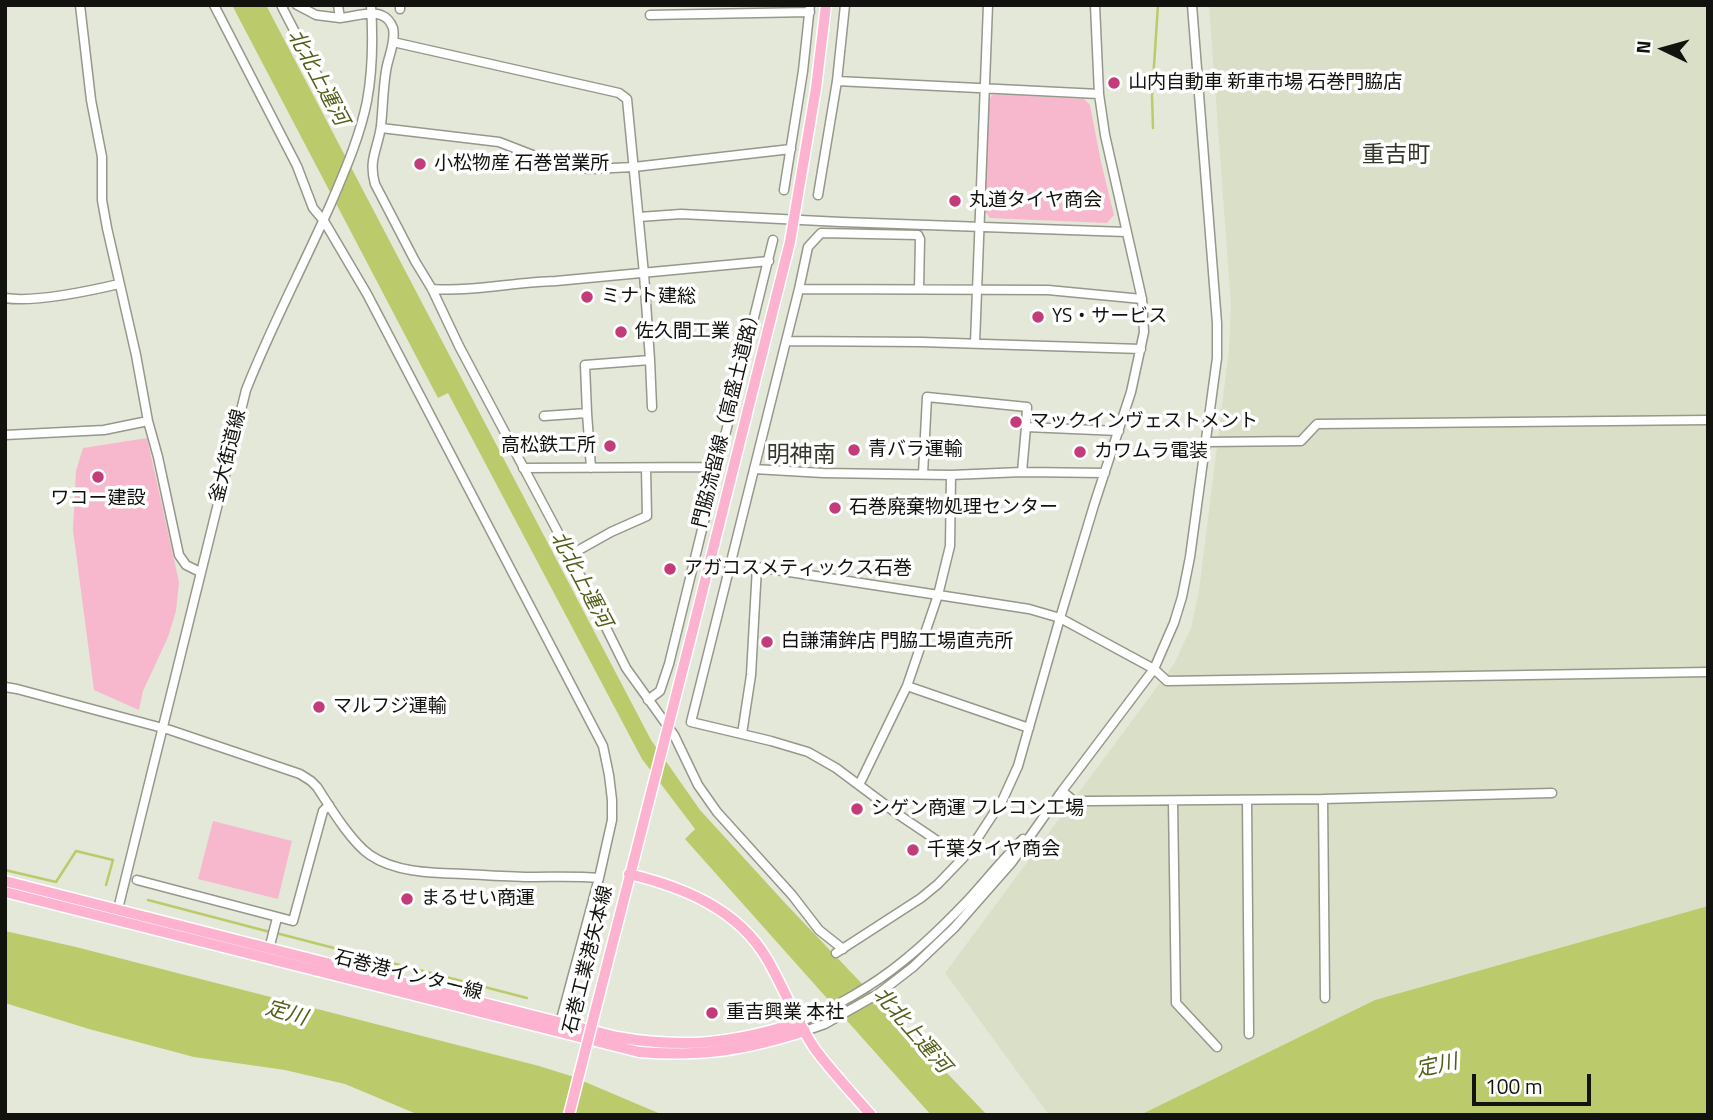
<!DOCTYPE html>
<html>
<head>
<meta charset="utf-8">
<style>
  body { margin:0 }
  #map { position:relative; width:1713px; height:1120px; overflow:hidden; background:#e4e8d8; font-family:"Titillium Web",sans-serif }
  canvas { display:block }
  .frame { position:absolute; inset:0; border:7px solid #12130e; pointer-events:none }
  .north { position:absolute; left:1629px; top:14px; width:70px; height:70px; -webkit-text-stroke:5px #fff; paint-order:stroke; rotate:275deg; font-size:19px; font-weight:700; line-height:28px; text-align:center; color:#12130e }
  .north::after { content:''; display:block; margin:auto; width:24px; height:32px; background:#12130e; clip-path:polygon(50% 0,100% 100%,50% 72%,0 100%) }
  .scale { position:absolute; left:1472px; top:1074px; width:119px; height:32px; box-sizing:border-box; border:4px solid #12130e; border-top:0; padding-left:9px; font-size:21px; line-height:24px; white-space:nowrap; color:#12130e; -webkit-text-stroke:5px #fff; paint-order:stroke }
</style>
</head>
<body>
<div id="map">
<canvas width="1713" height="1120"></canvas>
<div class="frame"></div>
<div class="north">N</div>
<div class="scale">100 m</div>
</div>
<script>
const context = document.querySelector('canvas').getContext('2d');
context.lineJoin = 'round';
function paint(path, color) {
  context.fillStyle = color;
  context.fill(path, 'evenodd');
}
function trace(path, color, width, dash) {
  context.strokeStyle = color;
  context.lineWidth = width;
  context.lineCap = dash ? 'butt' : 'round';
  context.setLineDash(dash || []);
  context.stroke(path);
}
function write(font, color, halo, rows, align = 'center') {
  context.font = font + ' "Titillium Web","Noto Sans JP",sans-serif';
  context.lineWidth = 7;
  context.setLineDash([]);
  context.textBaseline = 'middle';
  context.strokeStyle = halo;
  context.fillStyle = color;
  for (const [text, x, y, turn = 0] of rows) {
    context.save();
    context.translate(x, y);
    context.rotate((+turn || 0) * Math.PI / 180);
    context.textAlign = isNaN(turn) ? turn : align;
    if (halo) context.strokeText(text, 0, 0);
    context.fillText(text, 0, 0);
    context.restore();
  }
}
paint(new Path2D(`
  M1209 5H1708V906L1375 1000 1140 1115H1049L945 973 1174 664 1191 628 1199 591 1229 350 1231 305Z`), '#dadfc8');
paint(new Path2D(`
  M993 94 1084 99 1090 105 1101 162 1114 215 1107 223 990 218 984 210 989 99Z
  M147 438 179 582 176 611 168 637 143 691 139 710 94 690 73 530 76 471 83 448Z
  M213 821 292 841 278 899 198 879Z`), '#f7b8ce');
paint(new Path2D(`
  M232 5H266L651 740 700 810 785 903 987 1115H931L685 839 695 829 642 759 448 393 438 398Z
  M1708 906V1115H1140L1375 1000Z
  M5 931 76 947 539 1066 571 1076 663 1115H419L345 1084 285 1070 194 1057 89 1029 5 1003Z`), '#bbca6a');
trace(new Path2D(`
  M1153 128 1152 96 1158 5
  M5 870 56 882 76 851 113 860 106 885
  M148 900 270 932
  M276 933 527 998`), '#bbca6a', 2.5);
const minor = new Path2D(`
  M80 5 91 100 102 157V200L107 228 136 355 148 421 158 457 179 555 186 565 200 572
  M214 5 297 166 313 208 324 221 367 294 603 746 609 775 612 800V820L599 878 560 1023
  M284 5 282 7 339 117
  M297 5 316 15 340 18
  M338 5 340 18C352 17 372 10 383 16 388 18 391 23 393 28 396 42 388 57 386 71 383 89 383 107 381 126 378 149 368 159 375 184L415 261 432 289 459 346 570 555 626 668 674 735 698 785 717 812 792 895 819 930 843 949
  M400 5V9
  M650 15 810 12
  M393 42 619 93 627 99 644 274 650 360
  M837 81 1099 94
  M381 128 499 142 561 166 591 169 634 167 791 149
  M784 190 803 71 810 5
  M818 195 837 81 845 5
  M639 217 681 214 841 222 1126 232
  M432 289C473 292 514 282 556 281L769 261
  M799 289 1048 290 1142 299
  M919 289 920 239 918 235 821 233 808 247 799 289 691 722 771 741 808 752 836 768 899 815 963 858
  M5 298C35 303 89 291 119 284
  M786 341 921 342 1141 349
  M975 343 988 5
  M587 413 585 365 650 360 652 407
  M544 416 587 413 591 468
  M5 435 104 430 148 421
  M1207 442 1301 441 1317 424 1708 420
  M523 468 718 467
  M754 469 823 473 951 475 1022 472 1105 473
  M1022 472 1026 427
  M923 474 927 397 1027 407 1026 427 1119 431
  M570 555 611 532 647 516 646 468
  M907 686 1029 728
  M5 687 17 689 170 730 300 774 311 781 317 787C330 807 351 842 370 855 396 873 434 873 464 874 487 875 511 877 534 877 556 877 577 876 599 878
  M648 700 660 691 669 664 773 240
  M742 734 751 675 757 567 1029 609 1060 618 1154 669 1167 681 1708 672
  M859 785 907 686 938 595 950 546 951 475
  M1062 791 1074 801H1091L1323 799 1552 793
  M1323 799 1325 998
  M1247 800 1249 1034
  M1173 801 1176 1003 1217 1047
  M137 880 293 921 323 811 329 805
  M117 913 246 390C271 326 304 265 332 201 346 168 360 136 367 101 373 69 373 37 371 5
  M269 949 277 918
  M836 953 921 898 938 884 963 858 975 842 1003 799 1018 766 1060 618 1094 505 1131 392 1144 332 1142 299 1105 135 1099 94 1095 5
  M800 1022C834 1008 874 985 902 962 926 943 948 921 969 899 987 879 1004 858 1023 839
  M805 1031 825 1024 878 994 913 967 954 928 1012 862 1062 791 1154 669 1174 623 1182 597 1190 557 1217 358V323L1192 5`);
const major = new Path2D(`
  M629 874C683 887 738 909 767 959 784 988 796 1021 815 1049 832 1072 852 1093 871 1115
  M5 881 617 1037C684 1049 735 1043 800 1022
  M5 892 639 1052C702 1057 745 1050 805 1031
  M594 1016 692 633 790 242 816 88 826 5`);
trace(minor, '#95988a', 11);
trace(major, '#fff', 13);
trace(minor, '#fff', 8);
trace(major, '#fdb2d0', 10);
const majorBridge = new Path2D(`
  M569 1115 594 1016`);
trace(majorBridge, '#fff', 13, []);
trace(majorBridge, '#fdb2d0', 10);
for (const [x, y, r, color] of [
  [1114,83,7,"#c33b79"],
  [420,164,7,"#c33b79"],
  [955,201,7,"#c33b79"],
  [587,297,7,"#c33b79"],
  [1038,317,7,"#c33b79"],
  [621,332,7,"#c33b79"],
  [1016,422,7,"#c33b79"],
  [610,446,7,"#c33b79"],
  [854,450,7,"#c33b79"],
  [1080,452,7,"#c33b79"],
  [98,477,7,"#c33b79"],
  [835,508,7,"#c33b79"],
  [670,569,7,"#c33b79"],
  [767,642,7,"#c33b79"],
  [319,707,7,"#c33b79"],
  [857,809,7,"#c33b79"],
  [913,850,7,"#c33b79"],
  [407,899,7,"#c33b79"],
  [712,1013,7,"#c33b79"]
]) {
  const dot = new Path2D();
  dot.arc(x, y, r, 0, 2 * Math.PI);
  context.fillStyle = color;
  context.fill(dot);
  trace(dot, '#fff', 2.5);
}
write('19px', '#12130e', '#fff', [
  ["山内自動車 新車市場 石巻門脇店",1128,83],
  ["小松物産 石巻営業所",434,164],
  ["丸道タイヤ商会",969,201],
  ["ミナト建総",601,297],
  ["YS・サービス",1052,317],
  ["佐久間工業",635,332],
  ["マックインヴェストメント",1030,422],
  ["高松鉄工所",596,446,"right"],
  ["青バラ運輸",868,450],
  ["カワムラ電装",1094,452],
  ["ワコー建設",98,499,"center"],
  ["石巻廃棄物処理センター",849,508],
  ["アガコスメティックス石巻",684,569],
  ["白謙蒲鉾店 門脇工場直売所",781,642],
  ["マルフジ運輸",333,707],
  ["シゲン商運 フレコン工場",871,809],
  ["千葉タイヤ商会",927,850],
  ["まるせい商運",421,899],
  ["重吉興業 本社",726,1013]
], 'left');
write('19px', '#12130e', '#fff', [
  ["門脇流留線（高盛土道路）",728,417,-76],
  ["釜大街道線",229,456,-76],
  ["石巻工業港矢本線",589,960,-76],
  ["石巻港インター線",408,976,14]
]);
write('italic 21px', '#555e19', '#fff', [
  ["北北上運河",317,78,62],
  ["北北上運河",580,580,62],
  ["定川",286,1014,16],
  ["北北上運河",911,1031,49],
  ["定川",1437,1067,-12]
]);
write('23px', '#35372b', '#fff', [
  ["重吉町",1396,156],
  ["明神南",801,456]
]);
</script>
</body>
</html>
